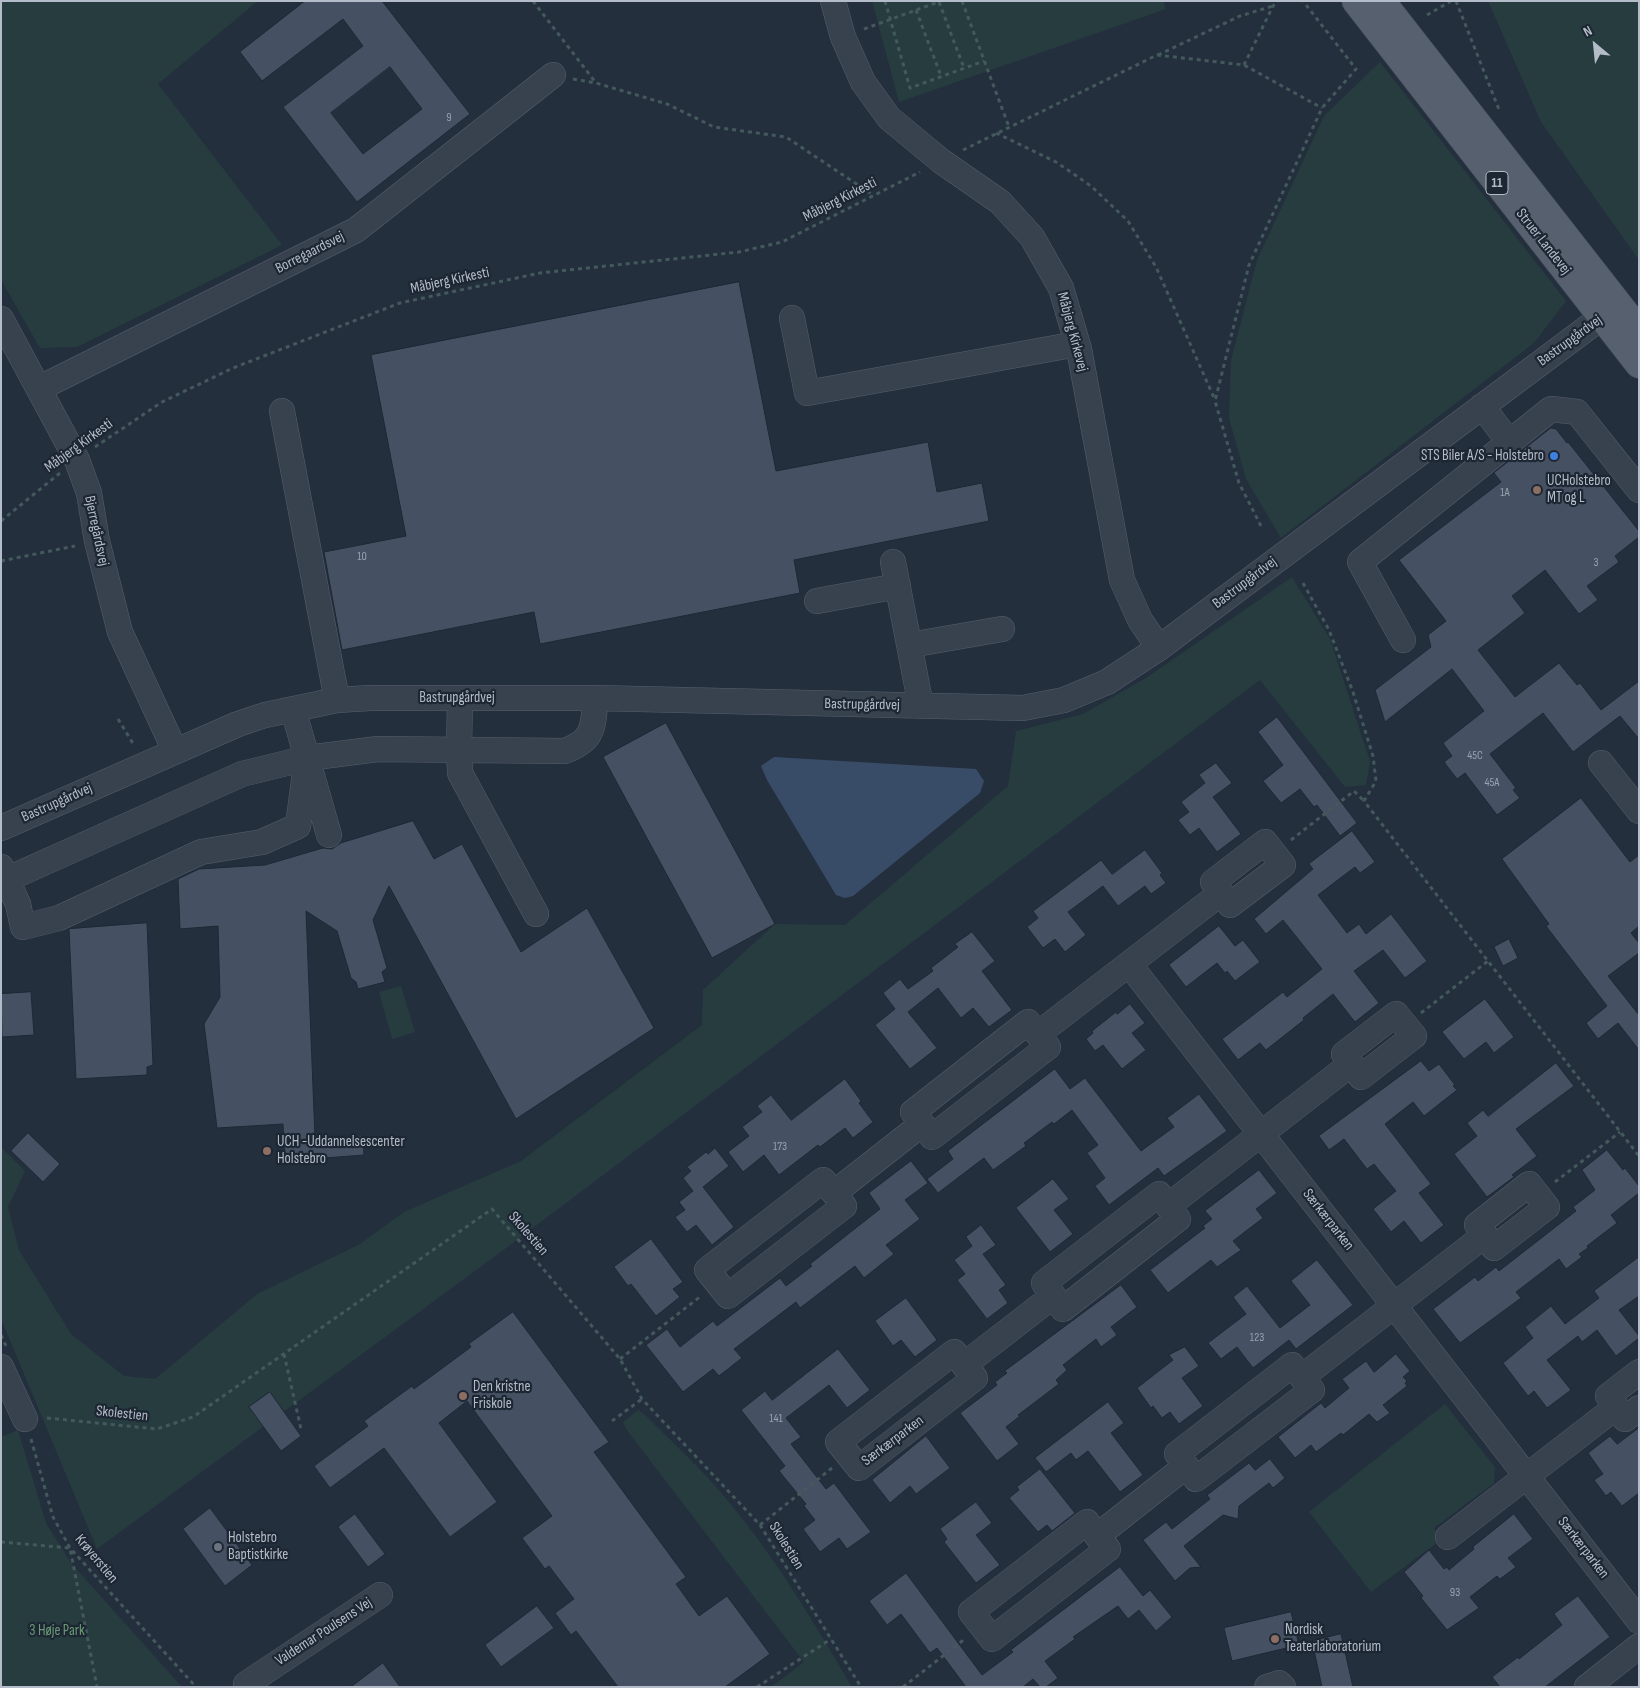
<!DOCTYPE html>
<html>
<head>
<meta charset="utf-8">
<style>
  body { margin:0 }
  #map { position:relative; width:1640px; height:1688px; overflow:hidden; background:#242f3e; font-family:"Sofia Sans Condensed",sans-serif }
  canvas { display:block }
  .frame { position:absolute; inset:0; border:2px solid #b4bcc9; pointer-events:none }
  .north { position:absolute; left:1570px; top:20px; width:50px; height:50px; -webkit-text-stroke:4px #1d2633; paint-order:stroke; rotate:332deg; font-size:14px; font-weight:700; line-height:20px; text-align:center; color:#b4bcc9 }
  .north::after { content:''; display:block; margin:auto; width:18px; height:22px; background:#b4bcc9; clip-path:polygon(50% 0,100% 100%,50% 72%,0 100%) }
</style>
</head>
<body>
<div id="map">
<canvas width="1640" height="1688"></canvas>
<div class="frame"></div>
<div class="north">N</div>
</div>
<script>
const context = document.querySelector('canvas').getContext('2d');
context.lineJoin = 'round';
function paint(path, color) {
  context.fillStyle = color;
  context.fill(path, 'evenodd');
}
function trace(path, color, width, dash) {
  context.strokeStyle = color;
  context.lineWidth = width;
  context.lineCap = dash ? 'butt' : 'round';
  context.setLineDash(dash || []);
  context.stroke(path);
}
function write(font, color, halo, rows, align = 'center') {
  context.font = font + ' "Sofia Sans Condensed",sans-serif';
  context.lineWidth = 4.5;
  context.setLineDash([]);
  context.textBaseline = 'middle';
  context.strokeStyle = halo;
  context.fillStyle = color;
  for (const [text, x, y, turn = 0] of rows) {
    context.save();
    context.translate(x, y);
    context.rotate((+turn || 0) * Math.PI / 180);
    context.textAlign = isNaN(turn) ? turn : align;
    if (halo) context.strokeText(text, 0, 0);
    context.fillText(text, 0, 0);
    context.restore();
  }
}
paint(new Path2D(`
  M1 1H258L158 84 282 245 77 347 40 348 1 280Z
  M872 1H1163L1166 9 899 102Z
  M1488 1H1639V260L1541 122Z
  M1380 62 1566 301 1534 343 1281 538 1246 479 1229 418 1231 360 1257 260 1324 116Z
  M1292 577 1330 639 1370 761 1366 785 1345 787 1260 680 513 1243 97 1549 1 1319V1147L25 1171 8 1207 19 1250 71 1334 124 1376 155 1379 257 1294 360 1244 404 1212 521 1161 702 1025 703 990 775 924 845 925 1008 786 1016 731 1083 714 1146 678Z
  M401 986 415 1032 392 1039 379 992Z
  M1445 1404 1495 1467 1494 1483 1434 1528 1442 1539 1371 1592 1309 1512Z
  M638 1410 644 1414C671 1441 700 1467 724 1496 774 1555 813 1621 852 1687H771L804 1662 626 1429 623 1422Z
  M18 1430 46 1523 71 1563 182 1687H1V1437Z`), '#263c3f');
paint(new Path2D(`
  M774 757 976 769 984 781 980 793 853 896 845 898 836 895 767 780 761 766Z`), '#394c67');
const building = new Path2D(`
  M305 1H382L470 114 357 202 283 107 363 46 343 19 262 81 240 52ZM390 67 422 109 363 154 331 113Z
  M739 282 776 471 928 442 937 492 982 483 989 521 794 560 800 593 540 644 534 612 342 650 324 552 406 536 371 355Z
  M1551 428 1556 429 1567 443 1568 442 1639 531V537L1615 556 1619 562 1587 586 1598 600 1579 614 1545 570 1512 596 1525 613 1478 650 1515 697 1559 663 1577 685 1580 683 1601 710 1639 681V739L1620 716 1573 752 1543 713 1490 754 1516 788 1513 790 1520 798 1497 815 1465 773 1457 779 1444 762 1452 756 1443 743 1484 711 1452 669 1385 722 1375 690 1431 647 1428 635 1446 621 1399 560 1501 482 1494 473Z
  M1277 717 1357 823 1340 836 1317 805 1314 807 1300 789 1281 803 1263 781 1283 765 1258 732Z
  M666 723 775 924 712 958 603 757Z
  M1216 763 1232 783 1213 797 1241 834 1217 852 1199 828 1190 835 1178 820 1189 812 1181 802 1205 783 1199 775Z
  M1581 798 1630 862 1639 855V926L1631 933 1639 943V953L1608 976 1639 1015V1050L1618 1023 1598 1039 1586 1023 1607 1006 1546 926 1549 924 1502 859Z
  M413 821 434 859 462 844 521 952 587 908 654 1028 516 1119 389 886 373 920 387 968 382 972 385 982 358 989 356 982 351 978 337 931 306 911 315 1138 363 1135 364 1155 285 1161 283 1124 217 1128 204 1024 220 997 218 926 180 929 178 879 199 869 265 865 323 848 332 849 341 843Z
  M1352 831 1375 862 1360 873 1355 867 1318 895 1347 933 1359 924 1366 934 1391 914 1427 961 1405 978 1383 950 1354 971 1379 1003 1355 1022 1333 994 1303 1018 1304 1020 1266 1050 1260 1043 1238 1060 1222 1039 1283 992 1287 997 1322 969 1283 920 1266 934 1254 919 1313 869 1309 864Z
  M1145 850 1162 873 1160 875 1166 883 1151 894 1145 886 1118 906 1103 886 1068 912 1086 935 1065 952 1055 939 1043 948 1027 927 1038 918 1033 911 1101 860 1112 874Z
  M147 923 153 1065 147 1067V1075L76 1079 69 929Z
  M1219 926 1235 946 1243 940 1260 962 1235 981 1227 971 1225 973 1217 963 1186 987 1169 965Z
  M972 932 995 961 982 971 1012 1010 989 1027 973 1008 961 1018 938 988 908 1012 937 1048 910 1069 875 1025 895 1009 883 993 900 979 908 989 933 971 931 968 958 947 955 944Z
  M1509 939 1518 958 1503 966 1494 947Z
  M31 992 34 1035 2 1037 1 994Z
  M1485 999 1514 1037 1494 1053 1486 1042 1464 1059 1442 1032Z
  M1130 1004 1145 1023 1132 1033 1146 1050 1122 1069 1103 1045 1095 1051 1086 1039 1093 1033 1092 1031 1116 1012 1117 1014Z
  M1421 1061 1429 1071 1439 1064 1455 1085 1453 1086 1457 1090 1424 1116 1413 1102 1385 1124 1431 1184 1419 1193 1444 1225 1421 1243 1404 1221 1391 1232 1373 1209 1396 1191 1374 1164 1367 1169 1344 1139 1329 1150 1319 1136Z
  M1556 1063 1574 1086 1516 1129 1537 1156 1512 1175 1514 1177 1487 1197 1454 1154 1477 1136 1467 1123 1483 1110 1488 1116Z
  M1055 1069 1070 1089 1085 1078 1141 1151 1174 1127 1167 1118 1199 1094 1227 1131 1164 1176 1158 1168 1109 1205 1095 1186 1105 1178 1087 1153 1098 1145 1072 1110 1054 1124 1052 1122 1024 1143 1026 1146 993 1170 984 1158 938 1193 927 1179 953 1159 948 1151Z
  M845 1079 861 1101 859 1103 873 1122 853 1138 845 1128 820 1147 818 1145 779 1175 764 1155 743 1172 728 1152 749 1136 742 1127 762 1112 757 1106 771 1095 791 1120Z
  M28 1133 60 1164 43 1182 11 1151Z
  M715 1148 729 1166 703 1187 734 1227 712 1245 696 1225 687 1232 675 1217 685 1210 679 1202 693 1191 683 1178 691 1171 687 1167 706 1152 708 1154Z
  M1607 1150 1623 1170 1625 1168 1639 1186V1193L1611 1215 1617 1223 1587 1246 1588 1248 1579 1254 1582 1257 1566 1269 1559 1259 1516 1292 1521 1298 1460 1343 1433 1309 1475 1277 1478 1281 1496 1267 1499 1271 1576 1211 1573 1207 1595 1190 1582 1170Z
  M911 1161 928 1183 905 1200 920 1219 886 1245 894 1254 864 1278 855 1266 800 1308 796 1302 734 1349 742 1358 719 1376 713 1369 683 1392 646 1345 667 1329 680 1347 713 1321 717 1326 780 1278 786 1286 812 1266 810 1264 880 1209 869 1193Z
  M1259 1170 1277 1193 1256 1209 1263 1218 1233 1241 1241 1250 1217 1267 1211 1260 1168 1293 1150 1270 1205 1228 1203 1226 1212 1219 1205 1211Z
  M1053 1179 1069 1199 1054 1210 1073 1234 1050 1252 1016 1208Z
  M981 1225 996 1245 983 1254 1006 1285 999 1290 1008 1303 987 1319 957 1280 965 1274 954 1260 972 1246 966 1237Z
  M651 1239 683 1282 673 1289 680 1297 656 1316 631 1284 628 1286 614 1267Z
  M1639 1257V1296L1619 1310 1639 1336V1338L1616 1356 1597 1330 1582 1342 1578 1336 1547 1360 1571 1390 1547 1408 1534 1391 1528 1396 1503 1363 1533 1338 1525 1327 1551 1306 1565 1324 1599 1298 1594 1291Z
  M1317 1260 1353 1305 1296 1349 1289 1340 1253 1368 1237 1347 1221 1359 1208 1343 1246 1314 1233 1297 1247 1286 1280 1328 1310 1305 1291 1281Z
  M1121 1285 1137 1307 1111 1327 1117 1335 1101 1347 1096 1339 1063 1365 1067 1370 1056 1380 1059 1384 1018 1415 1020 1416 1006 1427 1019 1444 997 1461 960 1413 997 1385 995 1382 1007 1373 1005 1371Z
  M906 1298 937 1340 915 1357 901 1340 893 1346 875 1321Z
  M513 1312 609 1442 594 1452 686 1577 676 1584 699 1616 727 1596 770 1654 725 1687H618L576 1631 571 1635 555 1613 574 1599 549 1566 545 1569 522 1538 552 1516 467 1401 439 1423 497 1502 450 1537 384 1448 330 1488 314 1466 368 1426 364 1421 412 1386 414 1389 471 1347 469 1344Z
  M1185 1347 1199 1366 1182 1378 1203 1406 1179 1424 1170 1412 1162 1418 1153 1406 1151 1408 1137 1388 1173 1360 1169 1355Z
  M838 1349 870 1390 847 1408 829 1385 786 1418 801 1437 791 1444 826 1489 834 1483 871 1532 847 1549 839 1538 820 1552 803 1529 815 1520 804 1506 806 1504 779 1471 785 1466 741 1410 765 1391 772 1400Z
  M1396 1354 1410 1371 1403 1377 1407 1381 1405 1383 1407 1386 1383 1405 1390 1413 1377 1422 1369 1414 1343 1435 1341 1433 1316 1452 1311 1445 1295 1458 1278 1437 1321 1403 1325 1408 1349 1388 1342 1379 1366 1361 1374 1372Z
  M270 1392 301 1436 281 1451 249 1407Z
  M1108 1402 1124 1423 1111 1433 1143 1475 1120 1492 1088 1451 1076 1460 1071 1453 1046 1472 1035 1458Z
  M1639 1428V1493L1622 1506 1611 1492 1606 1496 1594 1480 1603 1474 1588 1453 1610 1436 1617 1444Z
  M926 1436 950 1468 916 1494 910 1486 890 1503 872 1480Z
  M1270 1459 1285 1478 1273 1488 1269 1483 1239 1506 1238 1519 1223 1515 1184 1546 1201 1567 1190 1568 1175 1581 1143 1540 1166 1522 1172 1529 1210 1499 1207 1495 1249 1463 1255 1470Z
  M1040 1469 1075 1513 1052 1531 1047 1525 1038 1532 1009 1498 1019 1490 1017 1487Z
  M976 1502 992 1523 976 1535 1000 1565 976 1583 944 1542 947 1539 940 1529Z
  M210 1508 252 1565 225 1586 183 1529Z
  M355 1514 385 1554 368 1567 338 1527Z
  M1514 1514 1533 1539 1508 1558 1516 1567 1500 1579 1497 1576 1470 1597 1479 1608 1447 1630 1421 1598 1423 1596 1404 1572 1429 1550 1444 1569 1447 1567 1449 1570 1474 1549 1473 1547Z
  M1120 1567 1143 1596 1150 1590 1172 1617 1156 1631 1139 1610 1128 1619 1118 1606 1073 1637 1075 1639 1045 1661 1058 1678 1046 1687H1040L1033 1679 1023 1687H966L937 1648 930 1653 901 1614 887 1625 869 1601 906 1573 982 1675 1013 1652 1011 1650Z
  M1578 1596 1610 1637 1545 1687H1500L1492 1677 1518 1657 1519 1659 1562 1625 1554 1614Z
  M537 1606 554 1628 501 1667 485 1645Z
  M1291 1612 1299 1645 1232 1661 1224 1628Z
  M1341 1634 1353 1687H1322L1312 1641Z
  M383 1663 400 1687H351Z`);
paint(building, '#455162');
trace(building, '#1f2835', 1);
const minor = new Path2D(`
  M833 1 843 37 863 82 889 118 941 161 1000 202 1032 237 1061 288 1079 349 1122 580 1140 620 1159 648
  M792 318 807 393 1077 344
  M1 319 77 460 89 493 97 541 120 632 175 751
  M40 388 356 230 553 75
  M1482 406 1509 442
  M282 411 337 700
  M893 562 921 706
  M817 601 898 586
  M1403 640 1360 562 1551 409 1577 412 1639 490
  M910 645 1002 629
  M460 698 459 750 460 773 536 914
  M293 709 329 835
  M1601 763 1639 811
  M1 828 238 724 265 715 337 700 370 698H596L1023 708 1064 700 1107 682 1159 648 1618 305
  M1 867 18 904 23 927 59 918 201 852 262 842 298 826 307 758
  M1 882 242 774 307 758 378 749 565 751C596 739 592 727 596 698
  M1129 964 1639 1621
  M1028 1022 1048 1047 932 1137 913 1112Z
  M1038 1034 1221 893 1230 905 1283 865 1265 842 1213 882 1221 893
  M834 1193 844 1206 728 1296 707 1270 823 1180 834 1193 922 1124
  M1159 1194 1178 1219 1063 1309 1044 1283Z
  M1168 1206 1351 1064 1361 1077 1414 1036 1396 1014 1344 1054 1351 1064
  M964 1365 975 1378 859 1468 838 1442 954 1352 964 1365 1053 1296
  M1292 1365 1312 1390 1196 1479 1177 1454Z
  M1 1367 25 1419
  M1639 1372 1608 1396 1625 1419 1639 1408
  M1302 1377 1485 1235 1494 1248 1547 1207 1529 1184 1477 1225 1485 1235
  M1097 1536 1108 1549 992 1639 971 1612 1087 1522 1097 1536 1186 1466
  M1448 1537 1616 1407
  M248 1687 246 1684 380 1595
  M1267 1687 1279 1683 1283 1687
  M1587 1687 1639 1646`);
const major = new Path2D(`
  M1356 1 1639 364
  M1381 1 1639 331`);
trace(minor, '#565f6c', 26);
trace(major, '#414a57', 29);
trace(new Path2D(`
  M533 1 596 83
  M885 1 910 88 984 61
  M962 1 1009 127
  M1456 1 1500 112
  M939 2 964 68
  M916 10 941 76
  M1427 15 1451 1
  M864 29 941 1
  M1158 55 1240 16 1273 6
  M1244 65 1273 6 1278 1
  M573 79 596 83 667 104 714 127 786 137 873 195
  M996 133 1056 162 1091 186 1128 221 1156 267 1215 400
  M963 150 1157 55 1244 65 1322 108
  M95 447 162 402 233 368 400 303 540 273 739 252 782 242 920 172
  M1 521 60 473
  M1261 526 1239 483 1215 401 1249 265 1322 108 1356 69 1303 1
  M1 561 75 546
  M1303 583 1329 630 1353 692 1373 756 1376 781 1364 801 1639 1156
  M118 719 134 745
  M1291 840 1354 791 1364 801
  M1421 1013 1488 961
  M1555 1182 1620 1132
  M1 1335 6 1346
  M284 1354 301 1429
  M620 1359 701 1296
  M47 1418 157 1429 193 1417 492 1209 620 1359 642 1399 760 1525 861 1687
  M612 1421 642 1399
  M31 1439 53 1517 70 1548 196 1687
  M760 1525 832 1468
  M1 1542 70 1548 97 1687
  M757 1687 831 1639
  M903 1687 966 1638`), '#44595c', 3, [4, 4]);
trace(minor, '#38414e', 25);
trace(major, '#56606e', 28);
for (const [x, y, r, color] of [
  [1554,456,5,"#3f7fe0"],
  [1537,490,5,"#8d6e63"],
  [267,1151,5,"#8d6e63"],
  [463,1396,5,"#8d6e63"],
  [218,1547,5,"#6b7280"],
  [1275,1639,5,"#8d6e63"]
]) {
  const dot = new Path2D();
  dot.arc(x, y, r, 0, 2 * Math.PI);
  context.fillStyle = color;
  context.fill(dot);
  trace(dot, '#1d2633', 2);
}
write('12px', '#98a1af', null, [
  ["9",449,118],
  ["1A",1505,493],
  ["10",362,557],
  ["3",1596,563],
  ["45C",1475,756],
  ["45A",1492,783],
  ["173",780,1147],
  ["123",1257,1338],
  ["141",776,1419],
  ["93",1455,1593]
]);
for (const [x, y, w] of [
  [1497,183,22]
]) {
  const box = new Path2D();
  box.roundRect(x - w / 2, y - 11.5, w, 23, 4);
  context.fillStyle = '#1d2633';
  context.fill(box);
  trace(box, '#b4bcc9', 1);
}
write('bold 14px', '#b4bcc9', null, [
  ["11",1497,183]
]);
write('15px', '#b4bcc9', '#1d2633', [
  ["Måbjerg Kirkesti",840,200,-27],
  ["Struer Landevej",1543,242,52],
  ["Borregaardsvej",310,253,-27],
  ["Måbjerg Kirkesti",450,281,-12],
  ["Måbjerg Kirkevej",1072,332,75],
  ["Bastrupgårdvej",1570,341,-36],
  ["Måbjerg Kirkesti",79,446,-36],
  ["Bjerregårdsvej",96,531,78],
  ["Bastrupgårdvej",1245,583,-37],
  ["Bastrupgårdvej",457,698],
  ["Bastrupgårdvej",862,705,1],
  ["Bastrupgårdvej",57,803,-24],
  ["Særkærparken",1328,1220,52],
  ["Skolestien",528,1234,49],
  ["Skolestien",122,1414,6],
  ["Særkærparken",893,1441,-37],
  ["Skolestien",786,1546,58],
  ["Særkærparken",1583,1548,52],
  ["Krøyerstien",96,1559,50],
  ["Valdemar Poulsens Vej",324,1632,-33]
]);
write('15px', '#b4bcc9', '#1d2633', [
  ["STS Biler A/S - Holstebro",1544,456,"right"],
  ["UCHolstebro",1547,481],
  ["MT og L",1547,498],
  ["UCH -Uddannelsescenter",277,1142],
  ["Holstebro",277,1159],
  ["Den kristne",473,1387],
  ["Friskole",473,1404],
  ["Holstebro",228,1538],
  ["Baptistkirke",228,1555],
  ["Nordisk",1285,1630],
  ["Teaterlaboratorium",1285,1647]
], 'left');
write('15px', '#6b9a76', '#1d2633', [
  ["3 Høje Park",57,1631]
]);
</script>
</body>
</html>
